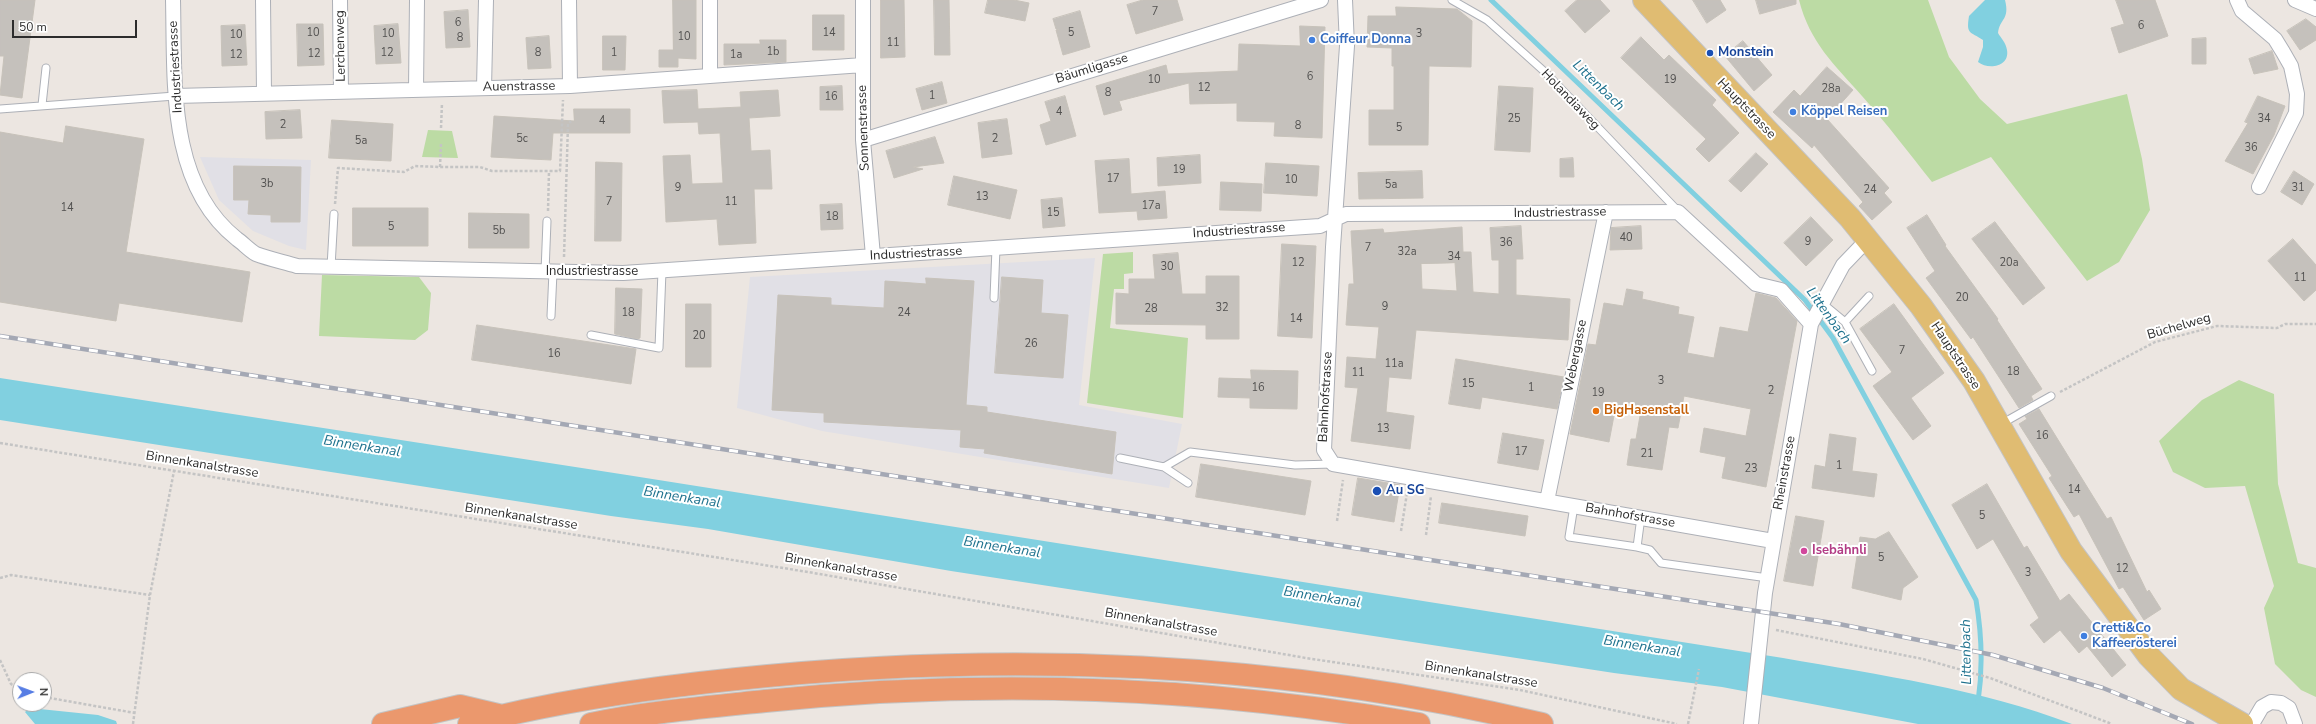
<!DOCTYPE html>
<html>
<head>
<meta charset="utf-8">
<style>
  body { margin:0 }
  #map { position:relative; width:2316px; height:724px; overflow:hidden; background:#ece6e1; font-family:"Nunito Sans",sans-serif }
  canvas { display:block }
  .north { position:absolute; left:12px; top:672px; width:40px; height:40px; box-sizing:border-box; background:#fff; border:1px solid #ababab; border-radius:50%; rotate:89deg; font-size:11px; font-weight:700; line-height:16px; text-align:center; color:#2c2c2c }
  .north::after { content:''; display:block; margin:auto; width:14px; height:18px; background:#567de4; clip-path:polygon(50% 0,100% 100%,50% 72%,0 100%) }
  .scale { position:absolute; left:12px; top:20px; width:125px; height:18px; box-sizing:border-box; border:2px solid #2c2c2c; border-top:0; padding-left:5px; font-size:12px; line-height:14px; white-space:nowrap; color:#2c2c2c; -webkit-text-stroke:3px #fff; paint-order:stroke }
</style>
</head>
<body>
<div id="map">
<canvas width="2316" height="724"></canvas>
<div class="north">N</div>
<div class="scale">50 m</div>
</div>
<script>
const context = document.querySelector('canvas').getContext('2d');
context.lineJoin = 'round';
function paint(path, color) {
  context.fillStyle = color;
  context.fill(path, 'evenodd');
}
function trace(path, color, width, dash) {
  context.strokeStyle = color;
  context.lineWidth = width;
  context.lineCap = dash ? 'butt' : 'round';
  context.setLineDash(dash || []);
  context.stroke(path);
}
function write(font, color, halo, rows, align = 'center') {
  context.font = font + ' "Nunito Sans",sans-serif';
  context.lineWidth = 4;
  context.setLineDash([]);
  context.textBaseline = 'middle';
  context.strokeStyle = halo;
  context.fillStyle = color;
  for (const [text, x, y, turn = 0] of rows) {
    context.save();
    context.translate(x, y);
    context.rotate((+turn || 0) * Math.PI / 180);
    context.textAlign = isNaN(turn) ? turn : align;
    if (halo) context.strokeText(text, 0, 0);
    context.fillText(text, 0, 0);
    context.restore();
  }
}
paint(new Path2D(`
  M200 157 311 160 306 250 289 246 253 231 219 200Z
  M1095 258 1079 405 1182 424 1169 488 822 431 737 408 750 277Z`), '#e1e0e6');
paint(new Path2D(`
  M1799 0H1928L1949 57 1980 99 2007 124 2127 94 2142 159 2150 210 2119 262 2087 281 1991 157 1932 182C1909 153 1887 124 1862 96 1834 64 1810 43 1799 0Z
  M428 130 452 131 458 158 422 157Z
  M1133 252V273L1124 274V289H1114L1110 328 1188 338 1183 418 1087 403 1103 254Z
  M322 275 419 277 431 293 428 330 415 340 319 336Z
  M2239 380 2274 394 2278 484 2298 563 2316 568V697L2301 690 2275 664 2264 608 2274 586 2245 486 2205 488 2173 472 2159 441 2202 400Z`), '#bcdba4');
paint(new Path2D(`
  M1985 0H2005C2010 20 2000 18 1998 33 2001 38 2006 43 2007 50 2010 67 1988 70 1978 62L1983 47V40C1970 31 1966 35 1969 16Z
  M0 378 627 475 1783 658C1880 675 1980 689 2072 724H1918L1722 687 1614 673 951 571 708 529 611 516 0 420Z
  M30 708 98 715 116 721 117 724H35L25 712Z`), '#81d0e0');
trace(new Path2D(`
  M1491 0 1805 300 1833 338 1976 600C1982 635 1983 668 1978 702`), '#81d0e0', 5);
const building = new Path2D(`
  M0 0H35L22 98 0 95 4 56H0Z
  M673 0H696V59L678 58V67H659V50H673Z
  M881 0H904L905 57 881 58Z
  M934 0H949L950 55H935Z
  M988 0H1014L1029 3 1025 21 985 13Z
  M1143 0H1177L1183 20 1136 34 1127 5Z
  M1577 0H1600L1610 11 1585 33 1565 11Z
  M1693 0H1720L1726 10 1707 23Z
  M1756 0H1796V4L1760 14Z
  M2116 0H2155L2168 36 2119 53 2111 28 2124 24Z
  M1396 7 1457 9 1472 21 1471 67 1429 66 1428 145H1369V110H1394V66H1392V48L1367 47 1368 16H1396Z
  M468 10 470 47 446 48 444 12Z
  M1080 11 1090 47 1063 55 1056 30H1059L1056 29 1053 19Z
  M813 15H844V50H813Z
  M2306 19 2316 27V40L2300 50 2287 31Z
  M297 24H323L324 65 298 66Z
  M398 24 401 63 376 64 374 26Z
  M245 25 247 65 222 66 221 26Z
  M1300 26 1325 27 1322 138 1274 136 1275 122 1237 121V103L1190 104 1189 83 1119 101 1122 110 1104 115 1096 86 1166 65 1168 74 1238 71 1239 44 1300 46Z
  M549 36 551 68 528 69 526 38Z
  M603 36H626L625 70H603Z
  M1641 37 1664 60 1669 55 1716 100 1712 105 1739 133 1709 162 1696 149 1706 139 1621 58Z
  M2206 38V64H2192V39Z
  M760 40H786V62L724 65V44H760Z
  M1743 41 1772 75 1754 91 1725 56Z
  M2272 51 2278 69 2254 74 2249 59Z
  M1827 67 1853 90 1827 119 1889 188 1884 193 1892 202 1872 220 1859 206 1863 202 1814 145 1812 148 1773 112 1794 90 1800 96Z
  M942 82 947 103 922 110 916 89Z
  M842 86 843 110H820V87Z
  M1499 86 1533 88 1530 152 1495 150Z
  M697 90 698 109 741 107 740 92 778 90 780 116 749 118 751 151 770 150 772 189H754L756 243 719 245 717 219 666 222 663 156 690 155 692 184 723 183 720 133 699 134 698 122 664 123 662 91Z
  M1065 96 1076 136 1046 145 1040 125 1051 121 1045 102Z
  M2258 96 2285 106 2274 135 2253 174 2225 161 2248 123 2245 122Z
  M574 109H630V133H553L551 160 491 157 494 116 574 121Z
  M300 110 302 138 266 139 265 112Z
  M1007 119 1012 154 982 158 978 123Z
  M332 120 393 124 391 161 329 158Z
  M66 126 144 139 126 252 250 272 242 322 119 303 116 321 0 302V132L63 143Z
  M935 137 944 163 913 167 923 169 894 178 886 151Z
  M1756 153 1768 164 1741 192 1729 181Z
  M1200 155 1201 183 1158 186 1157 158Z
  M1573 158 1574 177H1560V159Z
  M1129 159 1131 194 1165 191 1167 218 1138 220 1137 211 1099 213 1095 161Z
  M596 162 622 163 621 241H595Z
  M1266 163 1319 166 1317 196 1264 193Z
  M234 166 301 167 300 222H271V215L248 214 249 200H234Z
  M1422 171 1423 198 1359 199 1358 173Z
  M2294 171 2314 184 2302 205 2281 192Z
  M954 176 1017 190 1010 219 948 205Z
  M1221 182 1262 184 1261 211 1220 210Z
  M1062 198 1065 226 1043 228 1041 200Z
  M842 204 843 229 821 230 820 205Z
  M353 208H428V246H353Z
  M469 213 529 214V248H469Z
  M1927 215 1946 245 1945 246 1998 319 1997 320 2042 389 2031 396 2033 400 2019 408 1973 337 1971 339 1926 278 1935 271 1907 228Z
  M1811 217 1833 240 1806 266 1784 243Z
  M1995 222 2045 288 2023 305 1972 239Z
  M1521 226 1523 259H1516V295L1570 299 1568 340 1416 330 1411 379 1389 377 1386 412 1414 416 1410 449 1351 441 1358 388 1345 387 1347 357 1376 359 1379 327 1346 325 1349 284H1354L1351 231 1383 229 1384 233 1462 227 1463 252H1471L1473 292 1499 294V260H1492L1490 228ZM1455 263 1457 291 1422 289 1421 264Z
  M1641 226 1642 249 1610 250 1611 228Z
  M2293 239 2316 265V290L2304 301 2268 261Z
  M1282 244 1316 246 1312 338 1278 336Z
  M1178 253 1182 294H1206V276H1239V339H1206V325L1116 324V293L1129 294V279H1155L1153 255Z
  M1002 277 1043 280 1041 313 1068 315 1063 378 995 373Z
  M926 278 974 281 966 405 987 407V412L1116 432 1112 474 984 453 985 449 960 447 961 430 824 422V413L772 410 778 295 831 298V305L884 308 885 281 926 284Z
  M616 288 642 289 640 338 637 339 615 334Z
  M1627 289 1643 292 1642 299 1679 307 1678 314 1694 317 1687 353 1714 358 1720 327 1748 332 1756 293 1776 298 1797 321 1766 487 1722 478 1726 457 1700 452 1704 428 1746 436 1751 409 1684 396 1678 428 1669 427 1662 470 1627 465 1631 439H1636L1641 410 1616 405 1609 442 1570 434 1588 344 1596 345 1604 303 1623 306Z
  M686 304H711V367H686Z
  M1894 304 1944 373 1911 398 1931 426 1913 440 1873 386 1892 372 1860 329Z
  M477 325 636 349 631 384 472 360Z
  M1456 359 1564 377 1557 409 1482 397 1480 409 1449 404Z
  M1251 370 1298 371 1297 409 1250 408V398L1218 397 1219 378 1251 379Z
  M2039 409 2107 519 2111 517 2147 592 2149 590 2161 609 2144 620 2123 587 2119 589 2079 514 2074 517 2049 478 2052 476 2019 424 2027 419 2025 416Z
  M1503 433 1544 440 1538 470 1498 463Z
  M1830 434 1856 438 1852 471 1877 474 1874 497 1812 488 1815 465 1825 467Z
  M1201 464 1311 481 1305 515 1196 497Z
  M1358 478 1400 485 1394 522 1352 515Z
  M1987 484 2024 548 2027 546 2060 601 2069 594 2126 665 2112 677 2087 646 2079 653 2060 630 2044 643 2030 625 2039 618 1993 539 1977 549 1952 505Z
  M1442 503 1528 516 1525 536 1439 523Z
  M1796 516 1824 521 1813 586 1784 581Z
  M1889 532 1918 577 1903 588 1901 600 1852 588 1860 537 1875 539Z`);
paint(building, '#c5c1bc');
trace(building, '#c7c2ba', 1);
const lane = new Path2D(`
  M1452 0 1487 20 1546 73 1678 211
  M42 105 46 68
  M0 109 175 96
  M331 267 334 214
  M545 272 547 221
  M994 298 996 248
  M1822 303 1845 322 1869 296
  M551 316 553 272
  M1845 322 1872 371
  M591 335 659 348 662 271
  M2001 424 2051 396
  M1120 458 1164 467 1190 452 1295 465 1333 464
  M1164 467 1188 483
  M1574 506 1569 537 1637 547 1641 517
  M1637 547 1650 550 1661 563 1768 578`);
const street = new Path2D(`
  M173 0C175 80 167 184 237 239 243 243 249 250 256 254 269 259 284 262 297 266L623 273 1320 226 1346 214 1678 212 1756 284 1781 290 1811 324
  M263 0 264 93
  M340 0 341 92
  M569 0 570 86
  M863 0V140L873 256
  M1345 0 1347 46 1333 247 1324 450 1333 464 1773 541
  M2237 0 2242 11 2275 39 2283 52 2291 66 2297 94 2296 113 2259 187
  M2295 0 2316 9
  M710 76V0
  M484 88 486 0
  M416 90 417 0
  M175 96 570 86 863 65
  M863 140 1321 0
  M1547 501 1606 212
  M1751 724 1765 593 1811 324 1843 265 1868 239
  M2252 724 2262 707 2271 702 2281 703 2289 708 2295 724`);
const primary = new Path2D(`
  M1644 0 1850 218 1921 306 1974 381 2071 551 2149 656 2181 689 2242 724`);
const highway = new Path2D(`
  M383 724 460 706 498 715
  M469 724C556 701 648 688 737 679 1004 651 1281 661 1542 724
  M591 724C648 712 707 707 765 701 982 679 1204 686 1419 724`);
trace(lane, '#adb0b7', 9);
trace(street, '#adb0b7', 16);
trace(primary, '#c4c4c4', 24);
trace(highway, '#c4c4c4', 24);
trace(new Path2D(`
  M441 128 442 103
  M440 167 441 143
  M335 204 338 168 404 172 415 166 440 167H480L492 171H560L563 100
  M548 211 549 171
  M564 257 568 124 571 121
  M2060 392 2155 342 2217 326 2277 328 2285 324H2316
  M0 443 808 572 1306 658 1520 690 1677 724
  M1337 521 1343 480
  M1401 531 1407 493
  M1426 535 1431 496
  M0 578 11 575 150 595
  M1776 630 1923 659 1990 678 2112 724
  M0 660 11 684 20 690
  M44 697 135 713
  M133 724 150 595 174 471
  M1688 724 1699 669`), '#c4c4c4', 2.5, [3, 2]);
trace(lane, '#fff', 7);
trace(street, '#fff', 14);
trace(primary, '#e0bc72', 22);
trace(highway, '#eb986d', 22);
const rail = new Path2D(`
  M0 336 1839 624 1993 655 2103 688 2192 724`);
trace(rail, '#a4a8b4', 4.5);
trace(rail, '#fff', 3, [9]);
for (const [x, y, r, color] of [
  [1312,40,4,"#3f7fe0"],
  [1710,53,4,"#1a4fb4"],
  [1793,112,4,"#3f7fe0"],
  [1596,411,4,"#e8710a"],
  [1377,491,5,"#1a4fb4"],
  [1804,551,4,"#d1479c"],
  [2084,636,4,"#3f7fe0"]
]) {
  const dot = new Path2D();
  dot.arc(x, y, r, 0, 2 * Math.PI);
  context.fillStyle = color;
  context.fill(dot);
  trace(dot, '#fff', 1.5);
}
write('11px', '#525150', null, [
  ["7",1155,12],
  ["6",458,23],
  ["6",2141,26],
  ["10",313,33],
  ["14",829,33],
  ["5",1071,33],
  ["10",388,34],
  ["3",1419,34],
  ["10",236,35],
  ["10",684,37],
  ["8",460,38],
  ["11",893,43],
  ["1b",773,52],
  ["12",387,53],
  ["8",538,53],
  ["1",614,53],
  ["12",314,54],
  ["12",236,55],
  ["1a",736,55],
  ["6",1310,77],
  ["10",1154,80],
  ["19",1670,80],
  ["12",1204,88],
  ["28a",1831,89],
  ["8",1108,93],
  ["1",932,96],
  ["16",831,97],
  ["4",1059,112],
  ["25",1514,119],
  ["34",2264,119],
  ["4",602,121],
  ["2",283,125],
  ["8",1298,126],
  ["5",1399,128],
  ["5c",522,139],
  ["2",995,139],
  ["5a",361,141],
  ["36",2251,148],
  ["19",1179,170],
  ["17",1113,179],
  ["10",1291,180],
  ["3b",267,184],
  ["5a",1391,185],
  ["9",678,188],
  ["31",2298,188],
  ["24",1870,190],
  ["13",982,197],
  ["7",609,202],
  ["11",731,202],
  ["17a",1151,206],
  ["14",67,208],
  ["15",1053,213],
  ["18",832,217],
  ["5",391,227],
  ["5b",499,231],
  ["40",1626,238],
  ["9",1808,242],
  ["36",1506,243],
  ["7",1368,248],
  ["32a",1407,252],
  ["34",1454,257],
  ["12",1298,263],
  ["20a",2009,263],
  ["30",1167,267],
  ["11",2300,278],
  ["20",1962,298],
  ["9",1385,307],
  ["32",1222,308],
  ["28",1151,309],
  ["18",628,313],
  ["24",904,313],
  ["14",1296,319],
  ["20",699,336],
  ["26",1031,344],
  ["7",1902,351],
  ["16",554,354],
  ["11a",1394,364],
  ["18",2013,372],
  ["11",1358,373],
  ["3",1661,381],
  ["15",1468,384],
  ["16",1258,388],
  ["1",1531,388],
  ["2",1771,391],
  ["19",1598,393],
  ["13",1383,429],
  ["16",2042,436],
  ["17",1521,452],
  ["21",1647,454],
  ["1",1839,466],
  ["23",1751,469],
  ["14",2074,490],
  ["5",1982,516],
  ["5",1881,558],
  ["12",2122,569],
  ["3",2028,573]
]);
write('bold 13px', '#366cbe', '#fff', [
  ["Coiffeur Donna",1320,40],
  ["Köppel Reisen",1801,112],
  ["Cretti&Co",2092,629],
  ["Kaffeerösterei",2092,644]
], 'left');
write('13px', '#2c2c2c', '#fff', [
  ["Lerchenweg",341,46,-91],
  ["Industriestrasse",176,67,-93],
  ["Bäumligasse",1092,69,-17],
  ["Auenstrasse",519,87,-1],
  ["Holandiaweg",1570,100,46],
  ["Hauptstrasse",1746,109,46],
  ["Sonnenstrasse",864,128,-92],
  ["Industriestrasse",1560,213,-1],
  ["Industriestrasse",1239,231,-4],
  ["Industriestrasse",916,254,-3],
  ["Industriestrasse",592,272],
  ["Büchelweg",2179,327,-16],
  ["Webergasse",1576,356,-79],
  ["Hauptstrasse",1955,356,56],
  ["Bahnhofstrasse",1326,397,-87],
  ["Binnenkanalstrasse",202,465,9],
  ["Rheinstrasse",1785,473,-80],
  ["Bahnhofstrasse",1630,516,10],
  ["Binnenkanalstrasse",521,517,9],
  ["Binnenkanalstrasse",841,568,10],
  ["Binnenkanalstrasse",1161,623,10],
  ["Binnenkanalstrasse",1481,675,9]
]);
write('bold 13px', '#164399', '#fff', [
  ["Monstein",1718,53],
  ["Au SG",1386,491]
], 'left');
write('bold 13px', '#c56008', '#fff', [
  ["BigHasenstall",1604,411]
], 'left');
write('bold 13px', '#b23c85', '#fff', [
  ["Isebähnli",1812,551]
], 'left');
write('italic 14px', '#1f728e', '#fff', [
  ["Littenbach",1598,86,44],
  ["Littenbach",1828,316,54],
  ["Binnenkanal",362,447,9],
  ["Binnenkanal",682,498,9],
  ["Binnenkanal",1002,548,9],
  ["Binnenkanal",1322,598,9],
  ["Binnenkanal",1642,647,9],
  ["Littenbach",1967,652,-91]
]);
</script>
</body>
</html>
